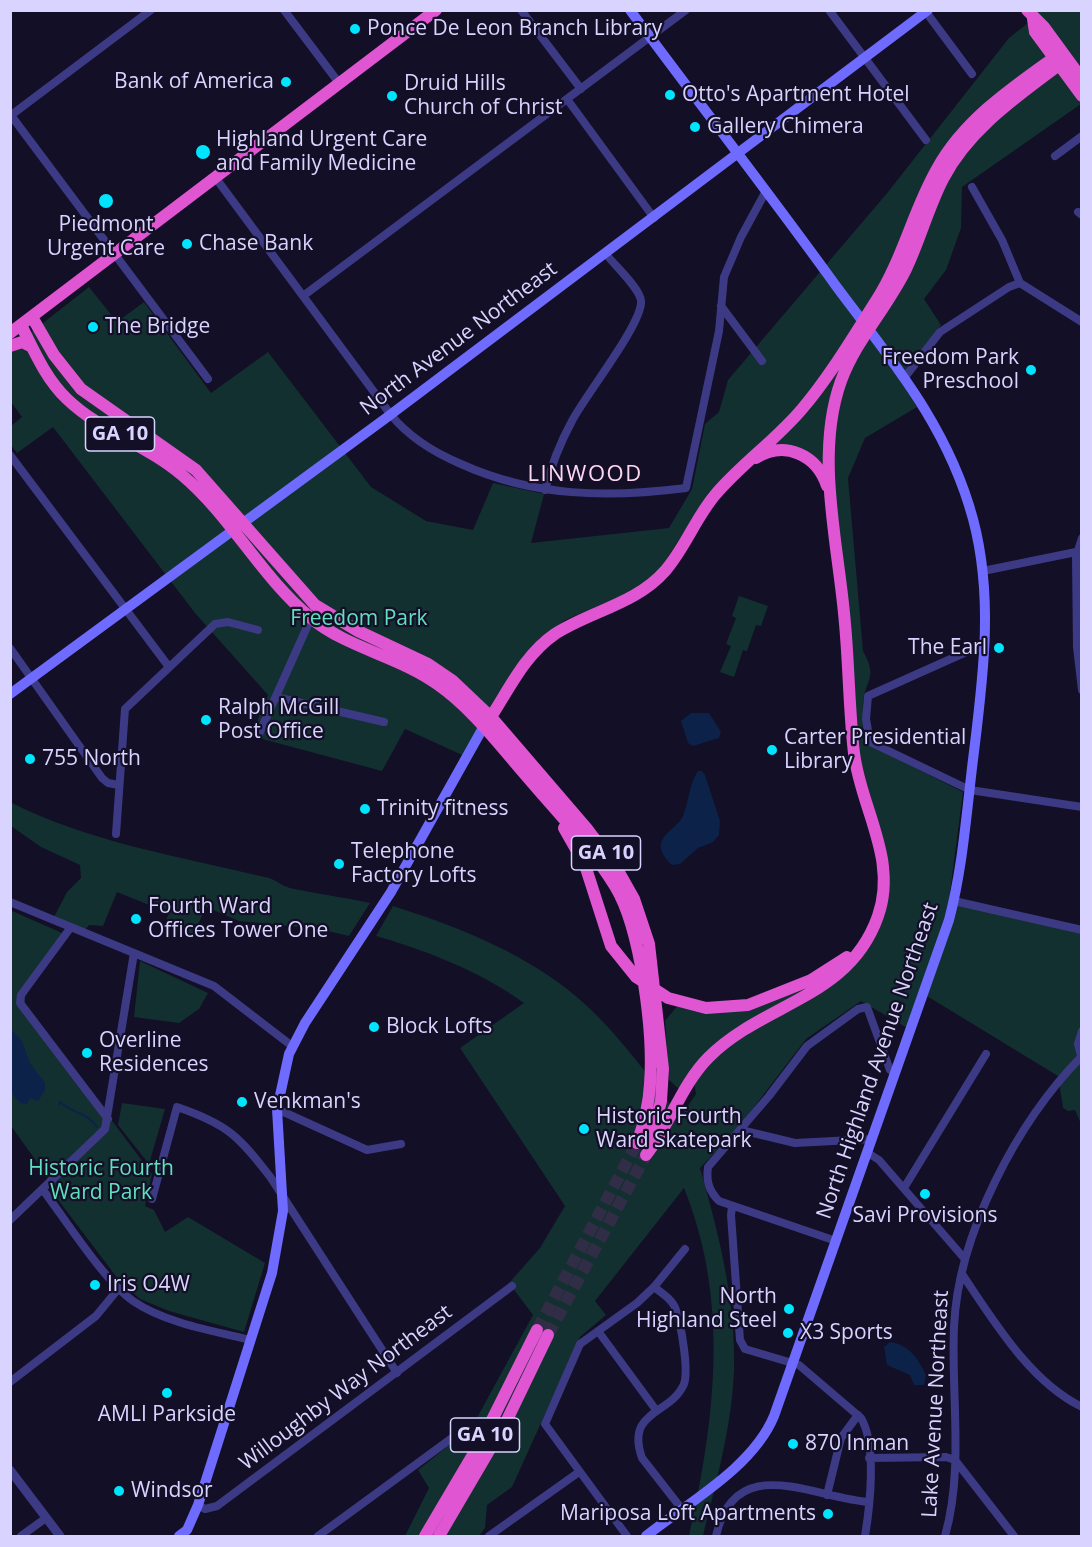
<!DOCTYPE html>
<html>
<head>
<meta charset="utf-8">
<style>
  body { margin:0 }
  #map { position:relative; width:1092px; height:1547px; overflow:hidden; background:#130f26; font-family:"Open Sans",sans-serif }
  canvas { display:block }
  .frame { position:absolute; inset:0; border:12px solid #d9d4ff; pointer-events:none }
</style>
</head>
<body>
<div id="map">
<canvas width="1092" height="1547"></canvas>
<div class="frame"></div>
</div>
<script>
const context = document.querySelector('canvas').getContext('2d');
context.lineJoin = 'round';
function paint(path, color) {
  context.fillStyle = color;
  context.fill(path, 'evenodd');
}
function trace(path, color, width, dash) {
  context.strokeStyle = color;
  context.lineWidth = width;
  context.lineCap = dash ? 'butt' : 'round';
  context.setLineDash(dash || []);
  context.stroke(path);
}
function write(font, color, halo, rows, align = 'center') {
  context.font = font + ' "Open Sans",sans-serif';
  context.lineWidth = 4.5;
  context.setLineDash([]);
  context.textBaseline = 'middle';
  context.strokeStyle = halo;
  context.fillStyle = color;
  for (const [text, x, y, turn = 0] of rows) {
    context.save();
    context.translate(x, y);
    context.rotate((+turn || 0) * Math.PI / 180);
    context.textAlign = isNaN(turn) ? turn : align;
    if (halo) context.strokeText(text, 0, 0);
    context.fillText(text, 0, 0);
    context.restore();
  }
}
paint(new Path2D(`
  M1035 11H1081V104L962 187 961 228 946 270 924 299 941 325 899 379 917 407 865 438 848 478 863 651C878 678 866 678 863 702 861 715 867 732 869 745L963 792 949 900 1081 931V1124L1075 1110 1068 1111 1063 1108 1058 1076 922 993 909 1029 861 1001 806 1039 735 1132 700 1168C719 1235 736 1300 734 1370 732 1426 716 1482 703 1536H689C715 1420 730 1302 684 1188L595 1301 606 1315 580 1337 512 1487 487 1505 485 1528 479 1536H405L429 1488 418 1470 472 1427 533 1315 509 1283 540 1248 565 1206 460 1048 524 1003C480 971 427 951 376 936L393 906C453 925 517 950 567 989 612 1024 646 1073 680 1117L696 1094 694 1083 722 1050 846 972 887 901 890 870 857 746 836 512 813 457 755 449 708 494 656 576 627 594 565 620 540 639 515 667 471 759 405 729 382 771 251 736 268 695 195 613 53 427 17 453 11 445V426L22 417 11 402V348L89 287 117 322 144 302 211 393 268 352 371 487 426 521 473 530 493 483 544 494 531 543 669 528 692 489 705 424 719 412 728 380 888 192 1009 38 1038 15Z
  M739 596 768 606 761 626 756 625 747 651 743 650 734 677 720 672 731 646 726 644 736 618 732 616Z
  M10 802C91 843 182 857 269 878 276 880 282 886 290 888 316 894 344 897 370 903L349 936 319 929 239 921 206 907 192 938 164 926 169 913 117 892 103 926 89 925 85 930 54 917 67 892 81 878 80 865 41 847 11 826Z
  M10 910 62 933 25 997V1005L152 1174 145 1206 154 1210 165 1232 188 1217 265 1263 244 1332 169 1311 140 1299 118 1279 62 1205 50 1189 47 1176 11 1126Z
  M853 958 743 1030 680 1090 669 1080 665 1021 679 1004 720 1011Z
  M140 961 208 993 199 1009 179 1023 134 1017Z
  M122 1103 165 1109 149 1164 118 1125Z`), '#12302f');
paint(new Path2D(`
  M691 713H709L721 732 719 738 693 746 688 743 681 721Z
  M698 771H702L705 775 720 821 719 835 713 842 698 848 680 864 672 865C644 838 677 831 683 816 689 801 689 784 698 771Z
  M11 1029 22 1041 30 1063 45 1083V1090L38 1101 30 1098 27 1104 20 1103 11 1092Z
  M890 1342C908 1344 919 1359 926 1375L924 1385H914L910 1375 887 1365 884 1347Z`), '#0c2248');
trace(new Path2D(`
  M59 1104 60 1102C71 1113 87 1112 97 1127`), '#0c2248', 2);
trace(new Path2D(`
  M537 1330 637 1143
  M548 1335 646 1155`), '#312d47', 12, [12, 6]);
trace(new Path2D(`
  M284 10 339 83
  M521 10 581 89
  M829 10 926 140
  M926 12 972 74
  M567 99 654 218
  M10 114 208 379
  M10 116 151 10
  M1055 156 1082 136
  M215 177 391 415C409 437 435 453 461 464 534 497 608 498 686 488L719 331 724 277 741 237 766 191
  M972 187 1002 240 1020 283 1082 322
  M1078 212 1082 215
  M303 296 686 10
  M721 306 762 361
  M905 377 940 332 1009 287 1020 283
  M10 455 169 667
  M545 490C551 466 560 443 572 421 584 397 643 323 641 301 640 288 614 265 606 254
  M1082 538 1076 557 1077 647 1082 690
  M983 571 1081 551
  M10 648 102 778 108 783 119 785
  M985 648 973 649 868 696 866 719 870 742 970 790 1082 807
  M276 697 384 722
  M259 734 311 618
  M116 834 125 709 215 624 228 622 258 630
  M954 901 1082 930
  M10 902 214 986 292 1046
  M71 927 21 995 20 1003 108 1119
  M1081 1056 1078 1044 1082 1031
  M277 1109 367 1150 401 1144
  M741 1130 795 1143 872 1139
  M868 1153 879 1160 964 1258
  M904 1188 986 1054
  M43 1190C65 1219 105 1282 133 1301 165 1323 213 1331 251 1340
  M152 1199 177 1107C227 1124 239 1136 271 1178L397 1373
  M732 1207 731 1215 740 1340 745 1349 799 1365 861 1418C877 1445 870 1506 865 1536
  M10 1220 105 1129 134 953
  M836 1241 719 1201C709 1191 706 1181 708 1167L769 1096 807 1046 858 1009 867 1007 890 1070 896 1072
  M962 1274C993 1320 1030 1382 1082 1407
  M654 1287C662 1293 673 1300 676 1310 681 1324 689 1370 684 1384 671 1415 625 1410 642 1458L681 1508
  M598 1331 656 1410
  M10 1382 96 1316 119 1288
  M869 1458 946 1457 955 1460 1014 1536
  M827 1495 841 1438 858 1415
  M198 1505 205 1509 217 1506 512 1286
  M21 1536 46 1518
  M318 1536 467 1427
  M489 1536 579 1472
  M627 1536 545 1424 580 1344 637 1303 654 1287 685 1249
  M716 1536C735 1451 811 1497 869 1502
  M945 1536C964 1469 951 1396 954 1327 958 1234 1017 1122 1082 1056`), '#3d3a85', 8);
trace(new Path2D(`
  M10 1470 60 1536`), '#3d3a85', 9);
trace(new Path2D(`
  M630 10C698 102 769 193 836 286 892 361 948 426 973 519 995 601 982 685 972 768 966 819 962 871 949 920L774 1416C753 1467 689 1502 646 1536
  M10 694 386 418 928 10
  M179 1536 187 1530 198 1505 272 1273 283 1211 277 1109 289 1054 305 1023 391 892 484 726`), '#6f6bff', 10);
trace(new Path2D(`
  M1027 10 1044 27 1082 79
  M1033 19 1035 32 1082 96
  M32 317 54 355 81 389 196 470 315 605 358 631 428 664 453 681 491 717 588 830 616 867 634 899 649 944 663 1069 661 1101 651 1139
  M21 325C34 351 46 379 67 399 100 431 147 445 182 475 231 516 261 577 311 618 347 648 398 656 437 684 473 709 500 746 529 779 558 813 591 847 615 886 641 928 654 1034 650 1084 649 1104 644 1124 637 1143
  M10 333 436 10
  M10 346 22 342 32 347
  M756 458C785 440 817 455 827 486
  M487 723C508 692 523 656 555 634 591 611 636 604 665 571 685 548 695 519 715 495 741 464 776 440 802 409 830 376 853 337 876 301 903 259 913 211 937 169 965 118 1016 85 1062 52
  M564 828 585 865 611 946 636 977 668 998 706 1008 748 1005 811 980 847 957
  M646 1155C670 1125 681 1085 709 1057 764 1002 849 999 878 916 898 859 861 809 854 753 849 710 849 667 845 624 839 546 814 456 841 381 856 340 887 308 906 269 920 240 928 208 943 179 970 127 1021 94 1067 59
  M425 1536 484 1436 537 1330
  M439 1536 507 1420 548 1335`), '#e055d1', 12);
for (const [x, y, r, color] of [
  [355,29,6,"#00e5ff"],
  [286,82,6,"#00e5ff"],
  [670,95,6,"#00e5ff"],
  [392,96,6,"#00e5ff"],
  [695,127,6,"#00e5ff"],
  [203,152,8,"#00e5ff"],
  [106,201,8,"#00e5ff"],
  [187,244,6,"#00e5ff"],
  [93,327,6,"#00e5ff"],
  [1031,370,6,"#00e5ff"],
  [999,648,6,"#00e5ff"],
  [206,720,6,"#00e5ff"],
  [772,750,6,"#00e5ff"],
  [30,759,6,"#00e5ff"],
  [365,809,6,"#00e5ff"],
  [339,864,6,"#00e5ff"],
  [136,919,6,"#00e5ff"],
  [374,1027,6,"#00e5ff"],
  [87,1053,6,"#00e5ff"],
  [242,1102,6,"#00e5ff"],
  [584,1129,6,"#00e5ff"],
  [925,1194,6,"#00e5ff"],
  [95,1285,6,"#00e5ff"],
  [789,1309,6,"#00e5ff"],
  [788,1333,6,"#00e5ff"],
  [167,1393,6,"#00e5ff"],
  [793,1444,6,"#00e5ff"],
  [119,1491,6,"#00e5ff"],
  [828,1514,6,"#00e5ff"]
]) {
  const dot = new Path2D();
  dot.arc(x, y, r, 0, 2 * Math.PI);
  context.fillStyle = color;
  context.fill(dot);
  trace(dot, '#130f26', 2);
}
for (const [x, y, w] of [
  [120,434,69],
  [606,853,69],
  [485,1435,69]
]) {
  const box = new Path2D();
  box.roundRect(x - w / 2, y - 17, w, 34, 4.5);
  context.fillStyle = '#130f26';
  context.fill(box);
  trace(box, '#d9d4ff', 1.5);
}
write('bold 20px', '#d9d4ff', null, [
  ["GA 10",120,434],
  ["GA 10",606,853],
  ["GA 10",485,1435]
]);
write('21px', '#d9d4ff', '#130f26', [
  ["Ponce De Leon Branch Library",367,29],
  ["Bank of America",274,82,"right"],
  ["Druid Hills",404,84],
  ["Church of Christ",404,108],
  ["Otto's Apartment Hotel",682,95],
  ["Gallery Chimera",707,127],
  ["Highland Urgent Care",216,140],
  ["and Family Medicine",216,164],
  ["Piedmont",106,225,"center"],
  ["Urgent Care",106,249,"center"],
  ["Chase Bank",199,244],
  ["The Bridge",105,327],
  ["Freedom Park",1019,358,"right"],
  ["Preschool",1019,382,"right"],
  ["The Earl",987,648,"right"],
  ["Ralph McGill",218,708],
  ["Post Office",218,732],
  ["Carter Presidential",784,738],
  ["Library",784,762],
  ["755 North",42,759],
  ["Trinity fitness",377,809],
  ["Telephone",351,852],
  ["Factory Lofts",351,876],
  ["Fourth Ward",148,907],
  ["Offices Tower One",148,931],
  ["Block Lofts",386,1027],
  ["Overline",99,1041],
  ["Residences",99,1065],
  ["Venkman's",254,1102],
  ["Historic Fourth",596,1117],
  ["Ward Skatepark",596,1141],
  ["Savi Provisions",925,1216,"center"],
  ["Iris O4W",107,1285],
  ["North",777,1297,"right"],
  ["Highland Steel",777,1321,"right"],
  ["X3 Sports",800,1333],
  ["AMLI Parkside",167,1415,"center"],
  ["870 Inman",805,1444],
  ["Windsor",131,1491],
  ["Mariposa Loft Apartments",816,1514,"right"]
], 'left');
write('21px', '#d9d4ff', '#130f26', [
  ["North Avenue Northeast",459,339,-37],
  ["North Highland Avenue Northeast",878,1061,-71],
  ["Willoughby Way Northeast",346,1388,-37],
  ["Lake Avenue Northeast",936,1404,-87]
]);
write('21px', '#5fe0c0', '#130f26', [
  ["Freedom Park",359,619],
  ["Historic Fourth",101,1169],
  ["Ward Park",101,1193]
]);
context.letterSpacing = '1.5px';
write('22px', '#ffd6f0', '#130f26', [
  ["LINWOOD",585,475]
]);
context.letterSpacing = '0px';
</script>
</body>
</html>
